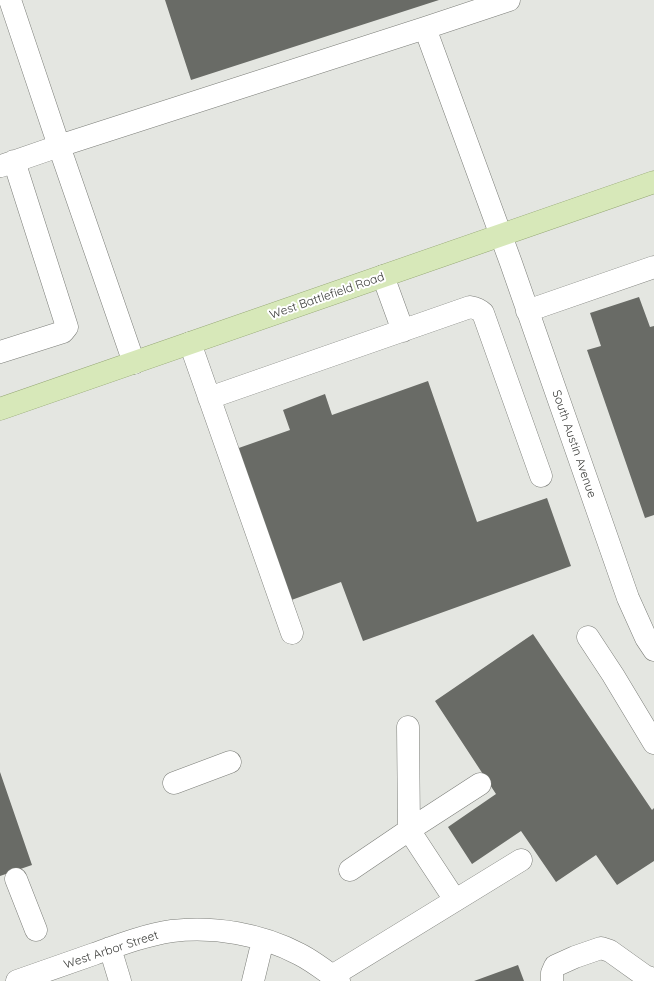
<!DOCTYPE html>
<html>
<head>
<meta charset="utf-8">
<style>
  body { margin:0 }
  canvas { display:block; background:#e4e6e1 }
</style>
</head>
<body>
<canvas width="654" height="981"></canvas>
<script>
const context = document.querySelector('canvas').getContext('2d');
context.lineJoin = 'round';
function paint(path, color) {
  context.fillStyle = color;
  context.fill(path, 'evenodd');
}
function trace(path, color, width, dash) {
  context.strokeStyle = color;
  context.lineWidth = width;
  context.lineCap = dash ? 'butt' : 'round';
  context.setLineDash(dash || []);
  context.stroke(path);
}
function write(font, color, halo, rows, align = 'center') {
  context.font = font + ' Quicksand,sans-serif';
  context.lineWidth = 4;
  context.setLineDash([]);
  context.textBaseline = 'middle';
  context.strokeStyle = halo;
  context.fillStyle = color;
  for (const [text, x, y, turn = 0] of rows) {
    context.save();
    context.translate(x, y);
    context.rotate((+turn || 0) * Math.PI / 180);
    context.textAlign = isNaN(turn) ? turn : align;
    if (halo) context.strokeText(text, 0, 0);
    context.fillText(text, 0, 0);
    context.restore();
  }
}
paint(new Path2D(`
  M165 0H439L191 80Z
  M639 297 650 327 654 326V515L645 518 587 350 601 346 590 313Z
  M428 381 477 522 547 498 571 566 363 641 341 582 286 602 233 450 290 430 283 410 325 394 332 415Z
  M533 634 652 810 654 808V861L617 885 596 855 556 882 521 831 472 864 448 827 496 794 435 701Z
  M0 772 32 865 0 876Z
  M518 965 524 981H474Z`), '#696b66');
const minor = new Path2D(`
  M425 28 511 263 628 598 646 638 654 650
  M1 166 59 146 10 0
  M383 276 403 331
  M527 311 654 267
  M190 343 292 633
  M0 352 63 332 67 327 14 161
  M134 363 59 146 425 28 509 0
  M209 398 470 307C476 308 479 309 483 313L541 476
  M588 637 613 675 654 743
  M408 727 409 830 455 900
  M174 783 230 762
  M350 870 409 830 480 784
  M16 879 36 930
  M110 948 120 981
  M332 976 521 860
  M17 981C42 972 68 963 94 954 119 945 145 935 172 931 214 926 261 934 299 954 313 961 326 971 339 981
  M253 981 263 940
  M552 981V973L555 966 575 957 601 948 610 951 645 976 654 979`);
const major = new Path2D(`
  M0 409 654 182`);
trace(minor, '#7c7e79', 23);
trace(major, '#8fa16e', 23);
trace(minor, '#fff', 22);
trace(major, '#d7e8b9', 22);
write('12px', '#393a37', '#fff', [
  ["West Battlefield Road",327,296,-19],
  ["South Austin Avenue",574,444,71],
  ["West Arbor Street",111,950,-18]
]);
</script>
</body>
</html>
